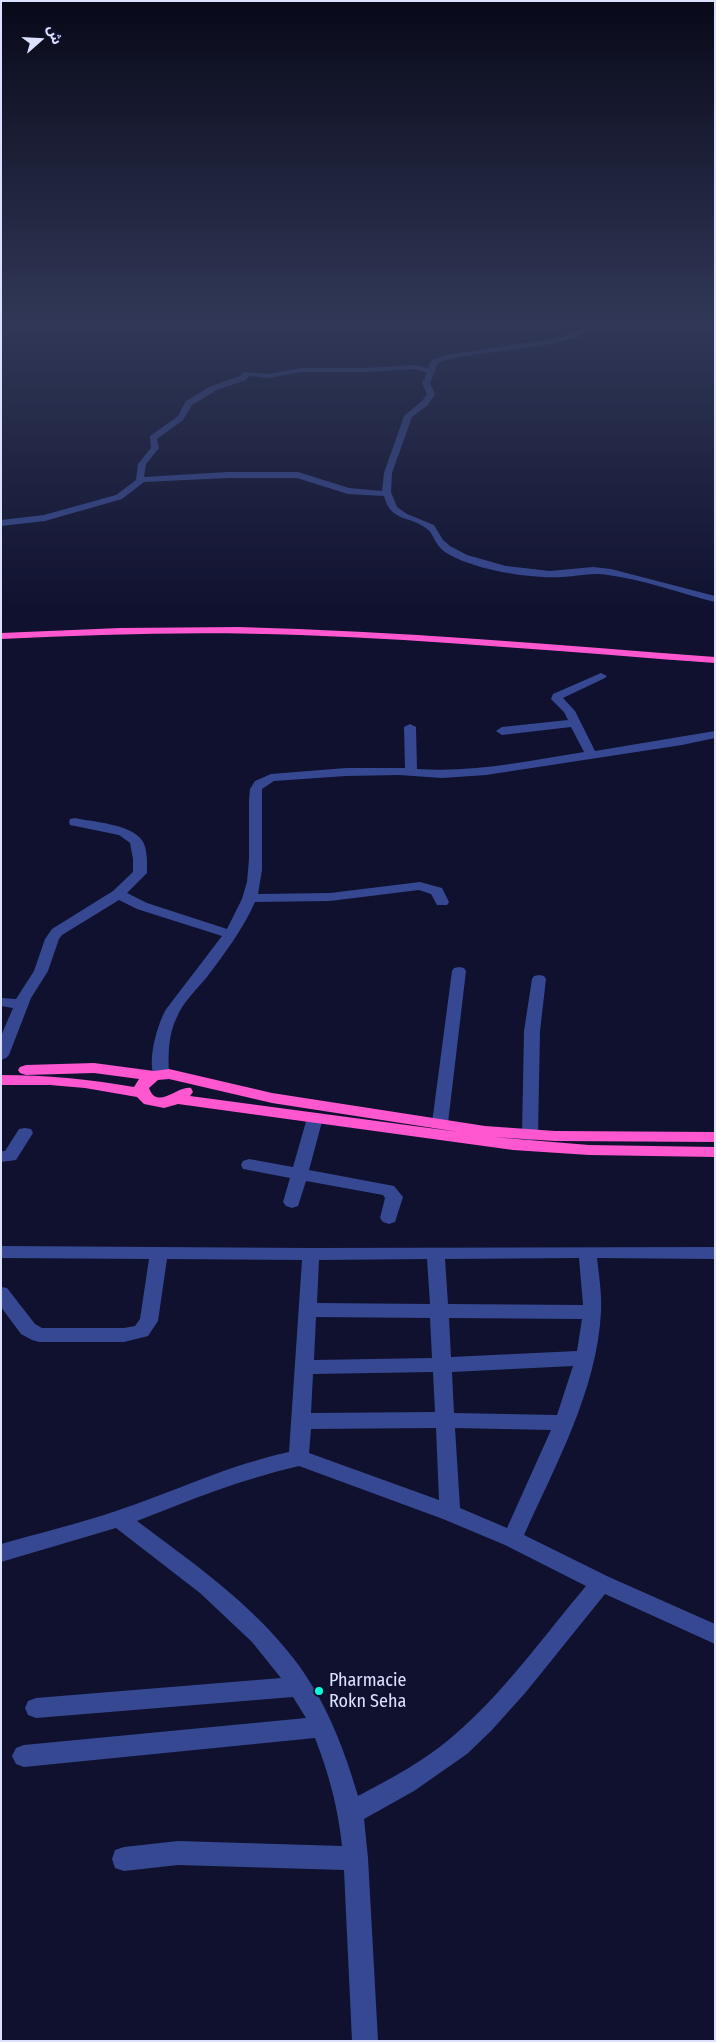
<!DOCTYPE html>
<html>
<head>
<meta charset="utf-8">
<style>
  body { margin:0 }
  #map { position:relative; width:716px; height:2042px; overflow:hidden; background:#0f112e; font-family:"Fira Sans Condensed","Noto Sans Arabic",sans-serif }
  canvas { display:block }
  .frame { position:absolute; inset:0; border:2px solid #dce1ff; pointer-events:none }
  .north { position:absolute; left:15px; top:15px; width:50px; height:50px; -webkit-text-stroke:4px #0f112e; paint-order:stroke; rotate:71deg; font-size:14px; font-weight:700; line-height:20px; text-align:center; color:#dce1ff }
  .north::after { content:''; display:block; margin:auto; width:18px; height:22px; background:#dce1ff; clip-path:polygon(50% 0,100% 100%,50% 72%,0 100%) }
</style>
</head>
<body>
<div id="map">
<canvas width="716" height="2042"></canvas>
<div class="frame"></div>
<div class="north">ش</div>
</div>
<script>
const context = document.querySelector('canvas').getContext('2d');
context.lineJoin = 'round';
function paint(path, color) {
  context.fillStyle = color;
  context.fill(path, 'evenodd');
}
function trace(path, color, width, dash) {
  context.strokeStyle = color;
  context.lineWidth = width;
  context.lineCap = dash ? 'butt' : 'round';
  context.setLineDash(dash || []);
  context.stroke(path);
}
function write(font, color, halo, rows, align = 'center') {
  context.font = font + ' "Fira Sans Condensed",sans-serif';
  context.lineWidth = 4.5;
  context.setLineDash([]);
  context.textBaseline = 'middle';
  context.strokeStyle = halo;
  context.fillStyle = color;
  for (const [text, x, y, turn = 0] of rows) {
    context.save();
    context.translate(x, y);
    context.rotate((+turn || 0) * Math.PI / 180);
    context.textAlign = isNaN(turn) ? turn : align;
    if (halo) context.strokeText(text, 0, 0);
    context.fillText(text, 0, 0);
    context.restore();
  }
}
paint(new Path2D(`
  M580 329H588C565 352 475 348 438 363L430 383 435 394 428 405 412 417 392 473 391 492 397 507 407 514 434 525 443 540 450 546 467 555 506 566 550 571 593 567 611 569 715 596V602C679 593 645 580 608 575 592 572 579 576 563 577 530 579 473 570 445 552 434 544 434 534 427 529 410 515 391 523 384 496L348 494 297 478H228L144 482 122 499 45 521 1 526V520L44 515 116 495 136 480 138 464 151 448 150 436 178 416 186 401 211 386 240 376 244 372 269 374 301 368H365L416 365 428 368 432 360 445 355 559 338 573 334ZM416 369 427 373 422 383 427 394 422 401 404 416 384 473 382 491 349 488 298 472H228L144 477 146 464 159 448 157 439 183 420 192 405 217 390 246 380 249 376 269 378 301 372H365Z
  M601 673 607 676 605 678 563 698 575 711 595 751 715 731V738L682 745 486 775 442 778 399 775 346 776 274 781 262 789V870L258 894 330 893 420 882 442 888 449 902 447 905H437L431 894 419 890 330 901 255 902C243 929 225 953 207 977 197 989 183 1002 177 1017 168 1035 168 1055 169 1074L167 1077H155C146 1063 158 1021 167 1008L222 936 137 909 119 900 62 935 59 939 48 971 31 998 9 1055 6 1058 1 1060V1036L13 1008 1 1006V998L16 999 34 971 45 939 52 929 113 891 133 872V859L130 843 119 835 70 825 69 822 70 819 75 818C93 822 129 824 141 839 148 847 147 863 147 873L127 893 147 903 227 929 242 899 247 882 249 859V801L250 789 255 781 271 774 346 768H405L404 727 410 724 416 727 417 769C473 773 528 761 584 752L571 727 502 735 496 731 502 727 568 720 564 712 551 699 553 694Z
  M459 967 464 968 466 971 448 1123 446 1127 440 1128 434 1127 432 1123 452 971 454 968Z
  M539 975 544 976 546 979 540 1031 538 1135 536 1139 530 1140 524 1139 522 1135 524 1031 532 979 534 976Z
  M315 1113 321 1114 323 1118 309 1170 394 1186 403 1197 395 1222 389 1224 383 1222 380 1218 385 1198 383 1195 306 1181 298 1206 292 1208 286 1206 283 1202 290 1178 243 1169 241 1165 243 1161 249 1159 293 1167 307 1118 309 1114Z
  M25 1128 31 1129 33 1133 16 1160 1 1162V1151H5L19 1129Z
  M1 1246 311 1248 715 1247V1259L597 1258C599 1276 602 1294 601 1312 597 1390 556 1464 524 1535L609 1577 715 1624V1644L605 1594 526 1692 491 1731 467 1754 414 1791 364 1819 368 1858 378 2041H352L344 1870 178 1865 124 1871 115 1868 112 1859 115 1850 124 1847 178 1841 342 1846C338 1808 329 1774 315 1738L24 1767 16 1764 12 1756 16 1748 24 1745 306 1718 293 1697 36 1718 28 1715 25 1708 28 1701 36 1698 281 1678 252 1642 200 1593 116 1528 1 1562V1544C39 1533 78 1524 116 1511 174 1492 228 1465 289 1452L302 1260 167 1259 158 1321 148 1336 124 1342H39L32 1340 21 1334 1 1307V1287L7 1288 35 1324 42 1328H124L135 1326 140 1319 149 1259 1 1258ZM579 1258 583 1305 448 1304 445 1259ZM427 1259 430 1304 317 1303 319 1260ZM316 1317 430 1318 432 1358 314 1360ZM449 1318 582 1319 577 1351 451 1357ZM573 1366 557 1415 454 1413 452 1372ZM433 1372 435 1412 311 1413 313 1374ZM436 1428 439 1500 309 1453 311 1429ZM455 1428 551 1430 507 1528 460 1508ZM299 1466 443 1519 505 1545 586 1586C543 1637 503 1694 452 1737 424 1761 390 1779 358 1796 344 1748 325 1699 294 1659 251 1603 193 1563 137 1521 190 1500 242 1479 299 1466Z`), '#364892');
paint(new Path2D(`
  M239 627C398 631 556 645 715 657V663C577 653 438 640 300 635 200 631 101 634 1 639V633L120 628Z
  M94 1063 154 1071 169 1069 272 1093 485 1126 555 1131 715 1132V1142L555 1141 493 1137 589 1145 715 1147V1157L589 1155 513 1150 178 1104 164 1108 144 1104 137 1097 85 1088 50 1085H1V1075C47 1075 88 1079 134 1087L139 1079 94 1073 26 1075 20 1073 18 1070 20 1067 26 1065ZM169 1079 272 1103 459 1132 190 1096 193 1092 191 1088C178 1085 157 1111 149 1088L158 1080Z`), '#ff57d0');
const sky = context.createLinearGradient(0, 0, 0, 615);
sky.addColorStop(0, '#080919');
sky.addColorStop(0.53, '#313857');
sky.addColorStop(1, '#31385700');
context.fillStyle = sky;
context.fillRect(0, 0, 716, 615);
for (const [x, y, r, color] of [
  [319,1691,5,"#08ffdc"]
]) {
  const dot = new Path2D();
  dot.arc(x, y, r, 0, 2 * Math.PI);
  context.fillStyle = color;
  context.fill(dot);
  trace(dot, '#0f112e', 2);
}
write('18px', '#dce1ff', '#0f112e', [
  ["Pharmacie",329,1681],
  ["Rokn Seha",329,1702]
], 'left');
</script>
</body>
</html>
